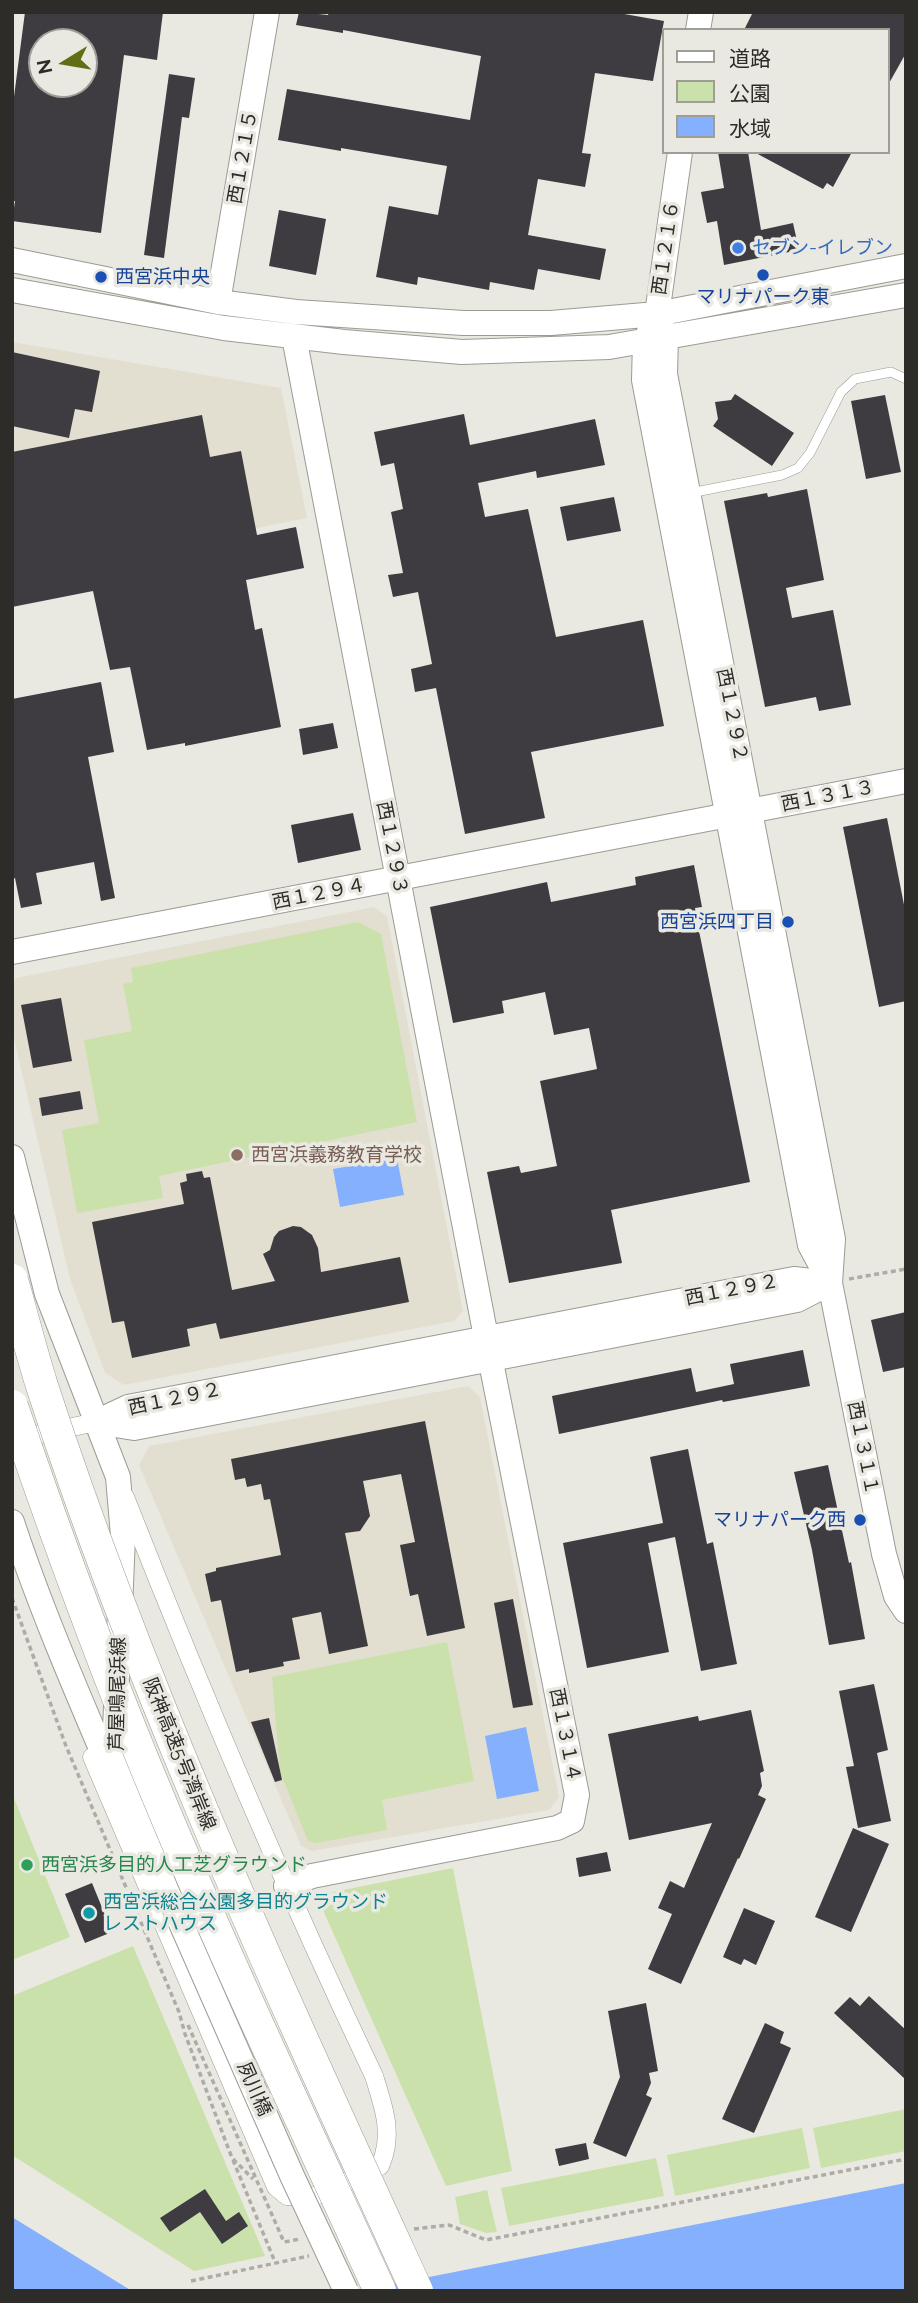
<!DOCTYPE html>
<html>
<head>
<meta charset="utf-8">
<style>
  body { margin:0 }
  #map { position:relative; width:918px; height:2303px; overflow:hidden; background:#eae9e1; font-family:Raleway,"Noto Sans JP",sans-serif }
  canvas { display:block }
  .frame { position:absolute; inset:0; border:14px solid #2d2c29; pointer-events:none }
  .legend { position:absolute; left:662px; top:28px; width:228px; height:126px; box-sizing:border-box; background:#eae9e1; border:2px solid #9e9d97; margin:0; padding:9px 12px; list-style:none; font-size:21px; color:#2d2c29 }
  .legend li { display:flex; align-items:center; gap:14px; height:35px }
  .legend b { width:35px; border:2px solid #9e9d97 }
  .north { position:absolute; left:28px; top:28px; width:70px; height:70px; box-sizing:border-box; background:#eae9e1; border:2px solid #9e9d97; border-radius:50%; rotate:259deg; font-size:19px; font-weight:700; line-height:28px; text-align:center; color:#2d2c29 }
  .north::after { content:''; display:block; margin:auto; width:24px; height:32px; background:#636d15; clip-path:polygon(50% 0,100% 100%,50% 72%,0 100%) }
</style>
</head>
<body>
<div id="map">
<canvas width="918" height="2303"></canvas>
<div class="frame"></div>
<ul class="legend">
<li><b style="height:9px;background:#fff"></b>道路</li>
<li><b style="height:19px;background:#cae1ac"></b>公園</li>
<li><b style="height:19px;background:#85b0fe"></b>水域</li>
</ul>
<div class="north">N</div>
</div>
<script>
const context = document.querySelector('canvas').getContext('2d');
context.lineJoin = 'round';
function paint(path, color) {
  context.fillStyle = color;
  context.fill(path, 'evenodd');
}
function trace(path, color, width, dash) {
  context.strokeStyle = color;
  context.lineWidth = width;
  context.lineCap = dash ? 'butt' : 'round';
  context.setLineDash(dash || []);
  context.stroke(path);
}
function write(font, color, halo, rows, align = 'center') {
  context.font = font + ' Raleway,"Noto Sans JP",sans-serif';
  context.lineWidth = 7;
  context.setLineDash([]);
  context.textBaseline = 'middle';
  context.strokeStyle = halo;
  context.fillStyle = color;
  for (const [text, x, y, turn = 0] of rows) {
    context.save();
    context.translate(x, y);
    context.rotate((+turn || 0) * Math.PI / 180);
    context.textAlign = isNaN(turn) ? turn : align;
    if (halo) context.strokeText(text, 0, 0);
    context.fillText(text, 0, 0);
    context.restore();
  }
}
paint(new Path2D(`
  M12 342 281 388 307 518 142 551 12 542Z
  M374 907 387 916 463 1311 454 1321 124 1385 105 1373 70 1279 12 1030V983L16 978Z
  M468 1386 480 1397 559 1797 549 1810 312 1851 301 1846 139 1465 149 1446Z`), '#e2dfd0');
paint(new Path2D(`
  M358 922 381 934 417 1122 159 1176 163 1198 77 1213 62 1130 99 1123 84 1040 132 1031 123 984 133 982 131 968Z
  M447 1642 474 1781 382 1800 387 1830 316 1843 308 1841 280 1772 272 1677Z
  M12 1793 70 1937 12 1960Z
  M453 1868 512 2171 446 2186 322 1908 328 1893Z
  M133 1946 265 2256 194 2271 12 2155V1996Z
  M906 2109V2151L821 2168 813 2128Z
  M802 2128 810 2168 675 2196 667 2155Z
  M656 2158 664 2196 509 2226 501 2188Z
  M487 2190 497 2232 486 2233 460 2224 455 2197Z`), '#cae1ac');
paint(new Path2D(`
  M397 1158 404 1195 340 1207 333 1169Z
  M526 1727 539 1791 497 1799 485 1736Z
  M906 2183V2291H358Z
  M12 2217 132 2291H12Z`), '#85b0fe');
paint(new Path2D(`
  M25 12H163L157 60 124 55 101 233 12 221 15 201H12V112ZM42 42H84V84H42Z
  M299 12 328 15 329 12H613L664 21 653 81 595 73 582 153 591 154 585 187 538 179 528 235 606 249 600 280 538 269 534 290 490 282 489 290 418 277 417 285 376 277 389 206 438 215 447 166 341 148V151L278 140 287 89 470 120 481 56 343 30V33L296 25Z
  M753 12H906V53L888 85V30H744Z
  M169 74 195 78 189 118 182 117 164 258 144 255Z
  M718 152H748L761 230 793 223 799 250 724 265 717 221 707 223 701 192 724 188Z
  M754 152H852L833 187 827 183 823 189Z
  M279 210 326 219 316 275 269 266Z
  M12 352 100 371 92 412 75 409 69 438 12 426Z
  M735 394 794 433 772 466 713 426 718 419 715 402 731 400Z
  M885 395 901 472 866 479 851 401Z
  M464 414 470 445 595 419 605 465 537 478 536 471 478 483 485 517 528 509 556 637 643 620 664 726 531 752 545 818 465 834 436 688 415 692 411 669 432 664 418 592 393 597 388 575 403 573 391 512 403 509 394 463 381 466 374 432Z
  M202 415 210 457 241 451 257 535 296 527 304 568 246 580 255 630 262 628 281 727 185 746V743L147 750 130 667 110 670 93 591 12 607V452Z
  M807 489 824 580 786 588 792 618 833 610 851 705 819 711 816 697 765 707 724 501 767 493 768 497Z
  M614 497 621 531 567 541 560 507Z
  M101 682 114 752 88 757 115 898 101 901 94 862 36 873 42 904 21 908 15 878 12 879V699Z
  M333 723 338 748 303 755 299 729Z
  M353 813 361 850 298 863 291 825Z
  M887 818 906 915V1001L879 1007 843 827Z
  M694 865 702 907 695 908 698 926 750 1182 611 1210 622 1263 509 1283 487 1172 519 1166 521 1173 557 1166 540 1081 597 1069 589 1028 554 1035 545 992 502 1001 504 1013 453 1023 430 907 547 882 551 902 636 885 635 877Z
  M61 998 72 1061 33 1068 21 1005Z
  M80 1091 83 1109 42 1116 39 1098Z
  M202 1171 204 1178 210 1177 232 1290 275 1281 263 1254 270 1250 274 1237 279 1231 293 1226 301 1227 312 1235 318 1248 321 1272 400 1257 409 1302 220 1339 216 1323 187 1329 190 1346 132 1358 124 1321 112 1323 92 1222 184 1204 180 1183 187 1181 186 1174Z
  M906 1312V1367L883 1372 871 1320Z
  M803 1350 810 1386 723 1402 722 1400 559 1434 552 1396 691 1368 696 1392 734 1384 730 1364Z
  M425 1421 465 1628 427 1636 418 1594 410 1596 400 1545 415 1542 401 1474 363 1481 370 1516 360 1531 345 1533 368 1646 329 1654 321 1612 292 1618 300 1659 283 1662 284 1666 249 1673V1669L236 1672 221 1600 211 1602 205 1574 216 1571V1568L281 1555 270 1499 264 1500 261 1484 247 1487 245 1478 235 1480 231 1459Z
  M688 1449 707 1544 713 1542 737 1664 701 1671 675 1537 648 1543 669 1652 587 1668 563 1543 663 1523 650 1457Z
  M828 1465 849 1563 851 1562 865 1639 829 1645 812 1550 794 1472Z
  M513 1599 533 1705 513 1708 494 1603Z
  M874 1684 888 1750 877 1753 891 1821 858 1828 846 1767 854 1766 839 1691Z
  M751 1710 764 1771 760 1773 762 1786 758 1795 766 1799 739 1859 738 1858 681 1984 648 1969 672 1914 658 1908 670 1881 684 1888 712 1823 629 1840 608 1734 698 1716 699 1721Z
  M269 1718 282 1780 275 1782 251 1722Z
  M853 1828 889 1844 851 1932 815 1917Z
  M607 1852 611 1871 579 1877 576 1858Z
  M92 1883 112 1932 85 1943 65 1894Z
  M744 1908 775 1921 756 1965 744 1959 741 1965 723 1957Z
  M869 1996 906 2030V2080L834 2013 850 1997 860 2006Z
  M646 2003 658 2071 649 2073 651 2083 646 2095 652 2098 626 2157 593 2143 620 2077 608 2011Z
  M765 2023 784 2032 780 2043 791 2048 754 2133 722 2119Z
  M586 2143 589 2159 559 2166 555 2149Z
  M205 2189 226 2221 239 2212 248 2226 222 2244 200 2212 170 2232 160 2218Z`), '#3e3b41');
const lane = new Path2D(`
  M690 493 782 475 798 468 810 453 841 392 855 379 891 372 906 379`);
const street = new Path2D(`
  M17 1439 96 1422
  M92 1757 276 2187 287 2196 311 2198 380 2166C394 2135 384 2108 374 2076 284 1887 202 1693 125 1497`);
const secondary = new Path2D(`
  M698 30 701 12
  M680 152 657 314 645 341 644 380 810 1245 830 1282
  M12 260 218 302 296 312 463 323H551L657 314 906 266
  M12 290 224 328 344 342 462 352 609 347 906 295
  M218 302 267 12
  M657 314 666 338 665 374 833 1239 830 1283 884 1554 896 1596 906 1611
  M12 952 906 781
  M12 1157 47 1294 118 1477 123 1536 114 1755 165 1887
  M96 1422 134 1428 797 1300 830 1283
  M96 1422 128 1407 794 1279 830 1283
  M12 1522C40 1607 76 1690 111 1772
  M286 1886 312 1876 557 1828 572 1821 577 1795 486 1337 294 337`);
trace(lane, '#9c9b93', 10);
trace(street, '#9c9b93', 19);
trace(secondary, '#9c9b93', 26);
trace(new Path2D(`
  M849 1279 906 1269
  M12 1598 66 1746 179 2012 185 2034 232 2158 253 2179
  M233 2160 275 2262
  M414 2229 449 2225 486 2240 906 2159
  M191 2281 309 2256`), '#adaca6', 3.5, [5, 3.5]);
trace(lane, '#fff', 9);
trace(street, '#fff', 18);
trace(secondary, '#fff', 24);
const secondaryBridge = new Path2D(`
  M165 1887 293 2178 346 2291`);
const highwayBridge = new Path2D(`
  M12 1280C22 1315 31 1351 42 1386 143 1697 281 1994 417 2291
  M12 1406C59 1545 110 1683 167 1818 234 1977 308 2134 380 2291`);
trace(secondaryBridge, '#9c9b93', 26, []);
trace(highwayBridge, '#9c9b93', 33, []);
trace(new Path2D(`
  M188 2025 284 2242 300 2239`), '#adaca6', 3.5, [5, 3.5]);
trace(secondaryBridge, '#fff', 24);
trace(highwayBridge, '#fff', 32);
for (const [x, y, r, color] of [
  [738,248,7,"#3f7fe0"],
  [763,275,7,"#1a4fb4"],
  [101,277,7,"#1a4fb4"],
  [788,922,7,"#1a4fb4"],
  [237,1155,7,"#8d6e63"],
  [860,1520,7,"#1a4fb4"],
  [27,1865,7,"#2e9e5b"],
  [89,1913,7,"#0f9aa8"]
]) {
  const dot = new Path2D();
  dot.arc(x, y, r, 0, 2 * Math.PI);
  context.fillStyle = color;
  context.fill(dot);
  trace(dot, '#eae9e1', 2.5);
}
write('19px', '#2d2c29', '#eae9e1', [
  ["西１２１５",243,157,-80],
  ["西１２１６",666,248,-82],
  ["西１２９２",732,715,79],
  ["西１３１３",828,796,-11],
  ["西１２９３",392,848,79],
  ["西１２９４",319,894,-11],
  ["西１２９２",732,1290,-11],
  ["西１２９２",175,1399,-12],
  ["西１３１１",863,1448,79],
  ["芦屋鳴尾浜線",118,1694,-89],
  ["西１３１４",565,1735,79],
  ["阪神高速5号湾岸線",179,1754,68],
  ["夙川橋",254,2089,66]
]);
write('19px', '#366cbe', '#eae9e1', [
  ["セブン-イレブン",752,248]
], 'left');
write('19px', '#164399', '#eae9e1', [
  ["西宮浜中央",115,277,"left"],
  ["マリナパーク東",763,297,"center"],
  ["西宮浜四丁目",774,922],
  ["マリナパーク西",846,1520]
], 'right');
write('19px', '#785e54', '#eae9e1', [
  ["西宮浜義務教育学校",251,1155]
], 'left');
write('19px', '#27864d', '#eae9e1', [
  ["西宮浜多目的人工芝グラウンド",41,1865]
], 'left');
write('19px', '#0d838f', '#eae9e1', [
  ["西宮浜総合公園多目的グラウンド",103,1902],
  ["レストハウス",103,1924]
], 'left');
</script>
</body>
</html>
